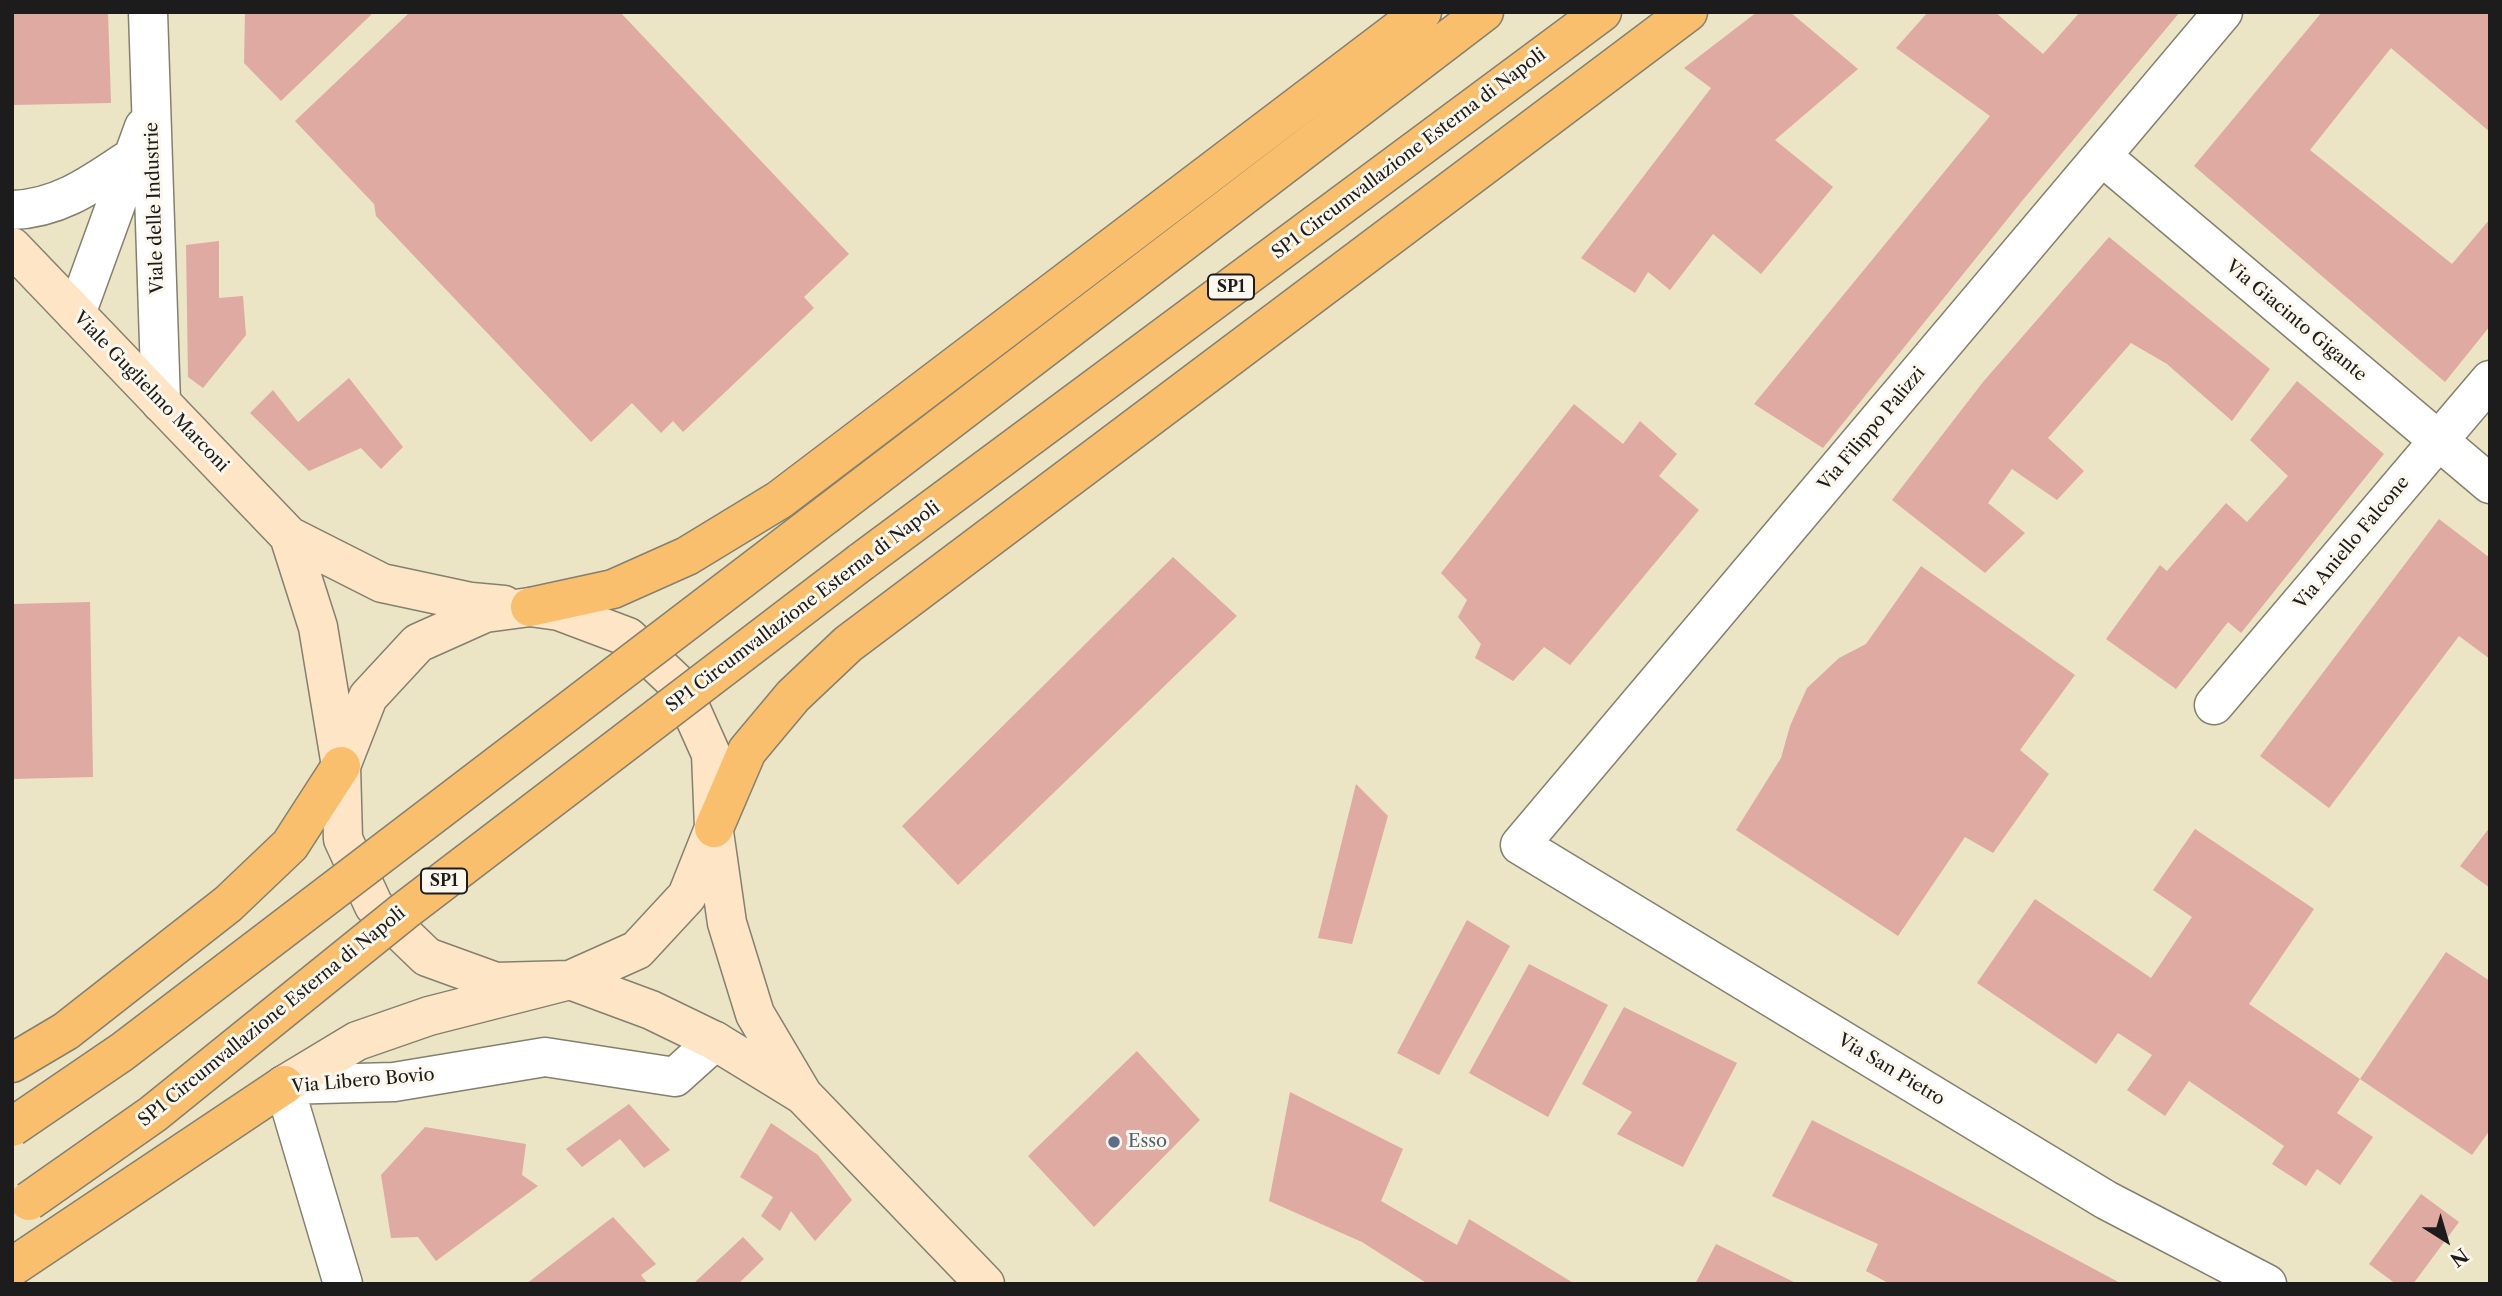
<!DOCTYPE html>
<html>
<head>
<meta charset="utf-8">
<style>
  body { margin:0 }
  #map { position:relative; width:2502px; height:1296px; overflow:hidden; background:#ebe4c5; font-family:"Libre Caslon Text",serif }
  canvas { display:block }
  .frame { position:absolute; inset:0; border:14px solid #1c1c1c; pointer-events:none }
  .north { position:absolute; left:2411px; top:1205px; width:70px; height:70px; -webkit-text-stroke:5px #fbf7ec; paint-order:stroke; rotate:143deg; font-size:19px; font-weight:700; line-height:28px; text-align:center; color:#1c1c1c }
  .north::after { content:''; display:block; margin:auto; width:24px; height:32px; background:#1c1c1c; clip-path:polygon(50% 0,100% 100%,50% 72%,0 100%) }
</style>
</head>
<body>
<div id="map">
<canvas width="2502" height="1296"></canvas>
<div class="frame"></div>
<div class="north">N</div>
</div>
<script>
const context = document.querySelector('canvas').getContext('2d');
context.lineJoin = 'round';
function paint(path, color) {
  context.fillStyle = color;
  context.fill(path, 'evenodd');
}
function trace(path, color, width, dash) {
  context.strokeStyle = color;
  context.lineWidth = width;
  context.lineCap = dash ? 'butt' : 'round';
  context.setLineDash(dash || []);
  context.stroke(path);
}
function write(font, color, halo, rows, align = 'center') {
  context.font = font + ' "Libre Caslon Text",serif';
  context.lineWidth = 6;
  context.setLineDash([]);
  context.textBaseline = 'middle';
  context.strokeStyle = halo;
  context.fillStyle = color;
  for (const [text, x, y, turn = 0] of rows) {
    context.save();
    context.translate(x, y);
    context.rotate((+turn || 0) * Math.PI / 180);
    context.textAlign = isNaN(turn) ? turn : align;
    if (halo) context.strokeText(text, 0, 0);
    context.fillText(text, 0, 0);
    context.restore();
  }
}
paint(new Path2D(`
  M12 12H108L111 103 12 105Z
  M245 12H374L281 101 244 63Z
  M410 12H620L849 254 804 297 814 308 683 432 673 421 661 433 632 403 591 442 376 216 374 204 295 121Z
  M1757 12H1790L1858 69 1775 140 1833 187 1761 274 1713 234 1670 290 1648 272 1635 293 1581 258 1711 88 1684 68Z
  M1928 12H1995L2043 54 2080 12H2180L2022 201 1823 448 1754 404 1990 116 1896 48Z
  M2322 12H2485L2490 16V132L2391 48 2310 150 2452 264 2490 219V326L2445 382 2194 166Z
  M2109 237 2270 369 2232 421 2167 364 2131 343 2048 438 2084 471 2057 500 2012 469 1988 503 2025 533 1985 573 1892 500 1983 382Z
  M219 241V298L243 296 246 335 203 388 188 377 186 245Z
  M349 378 403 447 381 469 361 448 309 471 250 413 273 390 298 422Z
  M2297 381 2384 454 2241 633 2228 622 2176 689 2106 639 2160 565 2167 571 2226 503 2247 522 2288 476 2250 440Z
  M1574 404 1623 444 1640 421 1677 454 1659 476 1699 510 1570 665 1544 647 1513 681 1475 658 1481 644 1458 617 1467 600 1441 573Z
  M2439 519 2490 558V659L2459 636 2329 808 2260 756Z
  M1173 557 1237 616 958 885 902 826Z
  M1921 566 2075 675 2020 750 2049 774 1993 853 1965 837 1898 936 1736 830 1781 758 1790 726 1807 688 1839 658 1866 644Z
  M90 602 93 777 12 779V604Z
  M1356 784 1388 816 1352 944 1318 938Z
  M2490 827V888L2460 866Z
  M2195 829 2314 909 2249 1004 2360 1079 2337 1113 2373 1137 2340 1185 2317 1169 2306 1186 2272 1164 2284 1146 2189 1081 2165 1116 2127 1090 2152 1055 2118 1033 2096 1064 1977 983 2035 899 2151 978 2192 917 2153 890Z
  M1467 920 1510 946 1439 1075 1397 1053Z
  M2446 952 2490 981V1130L2472 1155 2360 1079Z
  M1529 964 1608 1005 1548 1117 1469 1073Z
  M1624 1007 1737 1063 1683 1167 1617 1134 1632 1112 1582 1084Z
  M1137 1051 1200 1120 1094 1227 1028 1156Z
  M1290 1092 1403 1149 1381 1201 1457 1245 1469 1219 1575 1284H1428L1362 1242 1269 1201Z
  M629 1104 670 1150 644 1168 620 1139 582 1167 566 1149Z
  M1812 1120 1913 1172 2122 1284H1890L1866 1271 1878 1244 1772 1196Z
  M771 1123 818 1155 852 1200 815 1241 791 1211 780 1231 761 1216 773 1197 740 1177Z
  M425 1127 526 1144 522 1175 538 1186 436 1261 418 1237 391 1238 381 1175Z
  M2421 1194 2459 1222 2413 1284H2396L2369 1264Z
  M613 1217 656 1264 641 1275 648 1284H526Z
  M743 1237 764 1259 738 1284H693Z
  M1716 1244 1798 1284H1695Z`), '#dfaaa2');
const street = new Path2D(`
  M148 12 161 403
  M2223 12 1520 845 2106 1200 2267 1284
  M2103 157 2490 484
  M12 210C60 209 95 182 134 156
  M76 314 144 127
  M2214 705 2490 380
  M343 1284 284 1085 394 1082 545 1057 675 1077 715 1041`);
const secondary = new Path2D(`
  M12 247 289 536 382 583 471 602 504 605
  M289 536 318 627 341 766
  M714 832 727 923 755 1014 803 1095 985 1284
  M284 1085 357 1041 429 1016 570 980 637 950 687 896 714 828 711 754 681 687 628 637 559 611 530 607 485 613 418 643 368 697 341 766 343 839 374 906 427 957 496 982 570 980 651 1010 715 1041 803 1095`);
const highway = new Path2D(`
  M827 514 1484 12
  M861 562 1602 12
  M530 607 613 589 687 556 779 500 1422 12
  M714 828 747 751 793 696 848 644 1688 12
  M12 1063 66 1031 228 904 290 845 341 766
  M12 1267 284 1085`);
trace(street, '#848070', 41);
trace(secondary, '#848070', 41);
trace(highway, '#848070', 41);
trace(street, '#fff', 38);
trace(secondary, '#fde5c5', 38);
trace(highway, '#f9bf6d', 38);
const highwayBridge = new Path2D(`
  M12 1127 122 1052 827 514
  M29 1201 153 1114 403 912 861 562`);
trace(highwayBridge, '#848070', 41, []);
trace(highwayBridge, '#f9bf6d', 38);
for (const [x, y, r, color] of [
  [1114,1142,7,"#5c6f8a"]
]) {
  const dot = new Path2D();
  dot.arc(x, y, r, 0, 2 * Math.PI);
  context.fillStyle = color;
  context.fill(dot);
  trace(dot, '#fbf7ec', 2.5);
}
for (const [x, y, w] of [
  [1231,287,46],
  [444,881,46]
]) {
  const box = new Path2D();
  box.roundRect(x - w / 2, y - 12.5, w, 25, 5);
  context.fillStyle = '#fbf7ec';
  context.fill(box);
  trace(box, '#1c1c1c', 2);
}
write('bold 16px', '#1c1c1c', null, [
  ["SP1",1231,287],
  ["SP1",444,881]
]);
write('18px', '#1c1c1c', '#fbf7ec', [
  ["SP1 Circumvallazione Esterna di Napoli",1409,154,-37],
  ["Viale delle Industrie",155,208,-92],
  ["Via Giacinto Gigante",2296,321,40],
  ["Viale Guglielmo Marconi",151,392,46],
  ["Via Filippo Palizzi",1872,429,-50],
  ["Via Aniello Falcone",2352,543,-50],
  ["SP1 Circumvallazione Esterna di Napoli",803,607,-37],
  ["SP1 Circumvallazione Esterna di Napoli",272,1017,-39],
  ["Via San Pietro",1891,1070,31],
  ["Via Libero Bovio",363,1081,-5]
]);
write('18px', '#4e5e75', '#fbf7ec', [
  ["Esso",1128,1142]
], 'left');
</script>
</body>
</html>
